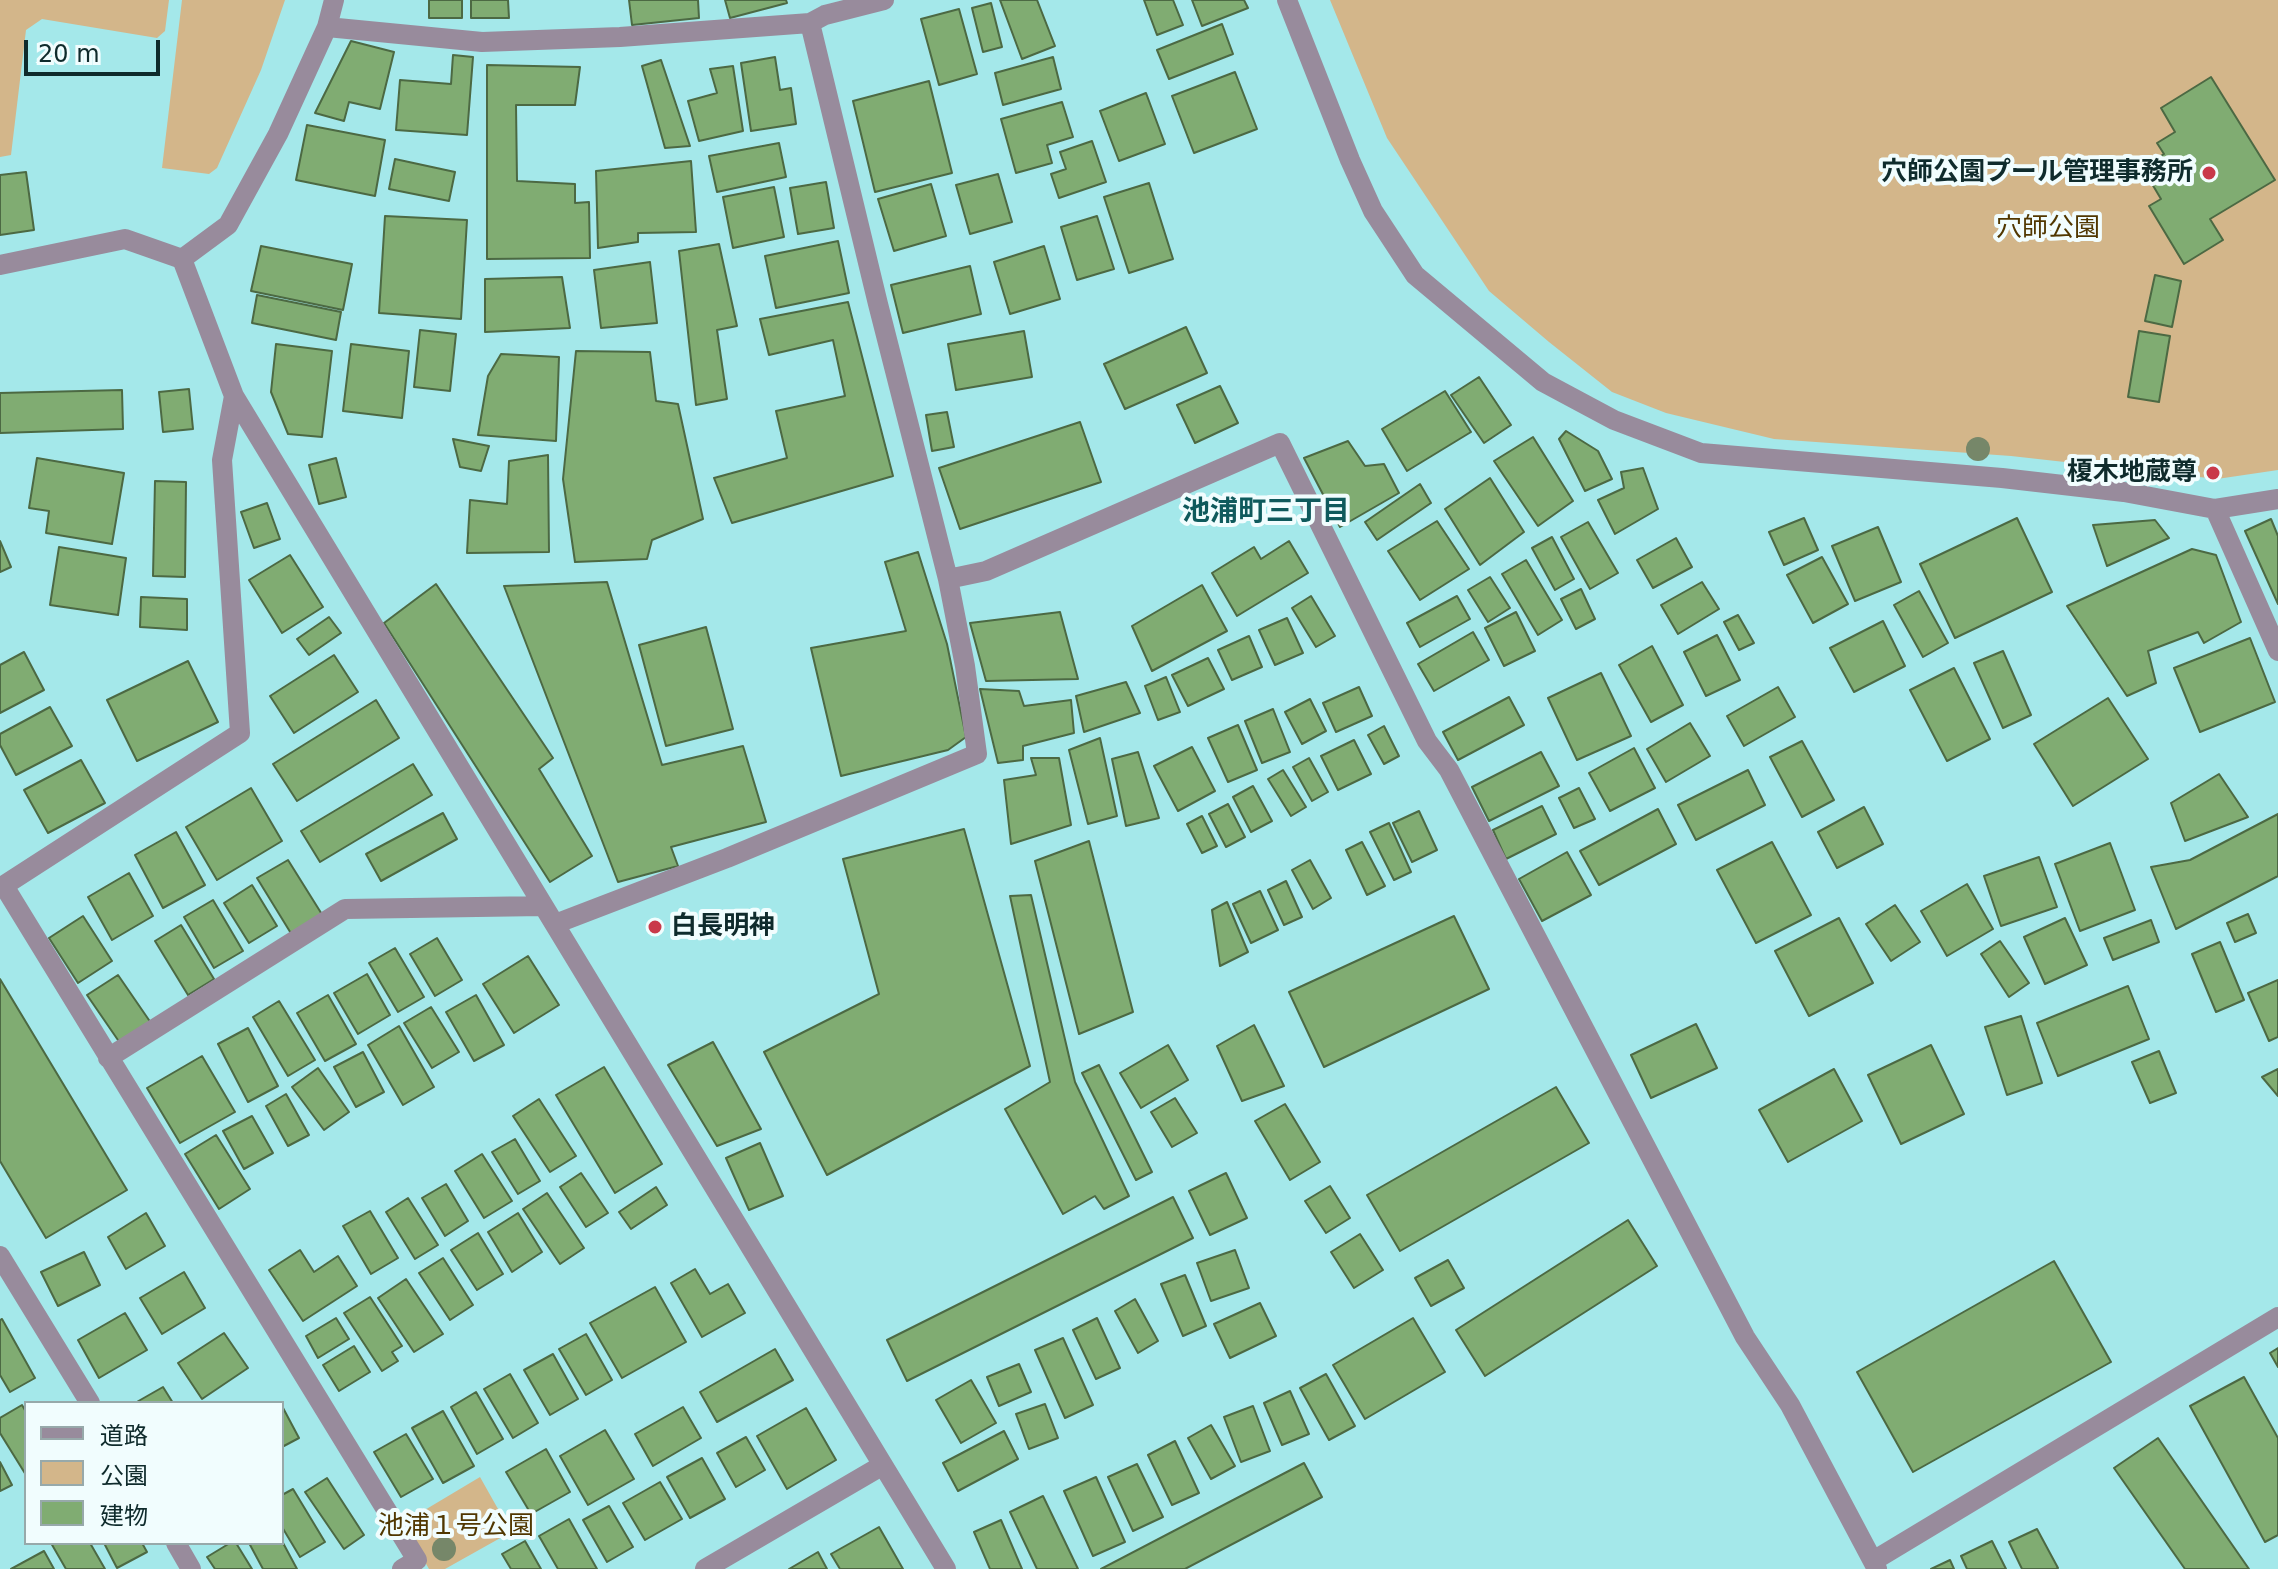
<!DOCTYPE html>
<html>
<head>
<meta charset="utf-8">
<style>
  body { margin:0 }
  #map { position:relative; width:2278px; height:1569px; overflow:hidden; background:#a4e8ea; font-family:"DejaVu Sans","Noto Sans JP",sans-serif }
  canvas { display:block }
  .legend { position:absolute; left:24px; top:1401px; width:260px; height:144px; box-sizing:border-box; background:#f1fdfe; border:2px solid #97a9aa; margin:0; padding:10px 14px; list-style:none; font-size:24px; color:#0f2b2c }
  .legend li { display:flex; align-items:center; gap:16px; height:40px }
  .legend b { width:40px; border:2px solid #97a9aa }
  .scale { position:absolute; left:24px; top:40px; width:136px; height:36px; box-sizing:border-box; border:4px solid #0f2b2c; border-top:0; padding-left:10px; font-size:24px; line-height:28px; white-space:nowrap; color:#0f2b2c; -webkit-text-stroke:6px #f1fdfe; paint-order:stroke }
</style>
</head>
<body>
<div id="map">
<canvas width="2278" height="1569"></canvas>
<ul class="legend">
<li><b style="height:10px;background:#988b9c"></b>道路</li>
<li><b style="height:22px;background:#d3b68a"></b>公園</li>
<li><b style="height:22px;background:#80ac72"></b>建物</li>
</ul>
<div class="scale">20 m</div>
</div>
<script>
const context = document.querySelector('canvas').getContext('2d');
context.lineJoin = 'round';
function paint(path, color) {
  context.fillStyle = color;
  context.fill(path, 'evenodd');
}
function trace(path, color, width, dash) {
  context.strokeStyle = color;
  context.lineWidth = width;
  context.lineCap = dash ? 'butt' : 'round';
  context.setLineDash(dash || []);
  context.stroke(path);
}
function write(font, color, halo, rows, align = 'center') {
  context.font = font + ' "DejaVu Sans","Noto Sans JP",sans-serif';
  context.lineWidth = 8;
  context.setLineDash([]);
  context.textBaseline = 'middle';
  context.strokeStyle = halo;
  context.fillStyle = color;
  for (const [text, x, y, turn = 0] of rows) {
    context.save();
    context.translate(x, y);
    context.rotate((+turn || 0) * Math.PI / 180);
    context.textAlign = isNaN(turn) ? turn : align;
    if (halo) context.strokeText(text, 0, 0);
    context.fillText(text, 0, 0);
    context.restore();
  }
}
paint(new Path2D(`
  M0 0H169L165 31 157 38 42 19 26 30 11 155 0 157Z
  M182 0H285L261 70 217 168 209 174 162 168Z
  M1330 0H2278V470L2217 479 2011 456 1774 439 1666 413 1612 392 1549 342 1489 291 1387 138Z
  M480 1477 511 1532 445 1569H429L403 1523Z`), '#d3b68a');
const building = new Path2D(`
  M429 0H462V18H429Z
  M471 0H508L509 18H471Z
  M629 0H698L699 18 632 25Z
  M725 0H786L787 3 730 18Z
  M1000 0H1037L1055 46 1022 59Z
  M1144 0H1173L1183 25 1157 35Z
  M1192 0H1244L1248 8 1202 26Z
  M991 3 1002 47 983 52 972 8Z
  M959 9 977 74 939 85 921 19Z
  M1222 24 1233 54 1169 79 1157 50Z
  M351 41 394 52 380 109 349 102 344 121 315 113Z
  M453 55 473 57 467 135 396 130 400 80 451 84Z
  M775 57 780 90 791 88 796 124 751 131 741 63Z
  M1053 57 1061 89 1003 105 995 73Z
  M661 60 690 146 665 148 642 66Z
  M487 65 580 67 575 105H516L517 181 575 184V203L589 202 590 258 487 259Z
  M733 66 743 131 699 141 688 101 717 93 710 69Z
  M1235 72 1257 129 1194 153 1172 96Z
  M2211 77 2275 180 2210 219 2223 240 2184 264 2149 206 2161 199 2142 167 2164 154 2157 143 2175 132 2161 108Z
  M929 81 952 173 875 192 853 101Z
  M1146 93 1165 144 1119 161 1100 111Z
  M1062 102 1073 137 1047 145 1052 163 1016 173 1001 119Z
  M307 125 385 140 375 196 296 180Z
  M1092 141 1106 182 1059 198 1051 174 1066 169 1060 152Z
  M779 143 786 177 717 192 709 156Z
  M395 159 455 172 449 201 389 189Z
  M691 161 696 232 638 233V242L598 248 596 171Z
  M26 172 34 230 0 235V175Z
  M998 174 1012 222 970 234 956 185Z
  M826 182 834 228 798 234 790 188Z
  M1149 183 1173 259 1129 273 1104 197Z
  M931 184 946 236 894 251 878 199Z
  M774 187 784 237 733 248 723 197Z
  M385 216 467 220 461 319 379 313Z
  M1097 216 1114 269 1077 280 1061 227Z
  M838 241 849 293 776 308 765 256Z
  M719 244 737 326 717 330 727 399 696 405 679 251Z
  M261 246 352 264 343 310 251 291Z
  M1044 246 1060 299 1010 314 994 262Z
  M650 262 657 323 601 328 594 270Z
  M970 266 981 314 903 333 891 285Z
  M2155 275 2181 281 2172 327 2145 321Z
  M562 277 570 328 485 332V279Z
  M257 295 341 312 336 340 252 323Z
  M848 302 893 476 732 523 714 478 787 458 776 411 845 396 833 340 769 355 760 319Z
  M1186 327 1207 373 1125 409 1104 364Z
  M420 330 456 334 450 391 414 387Z
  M1024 331 1032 377 956 390 948 344Z
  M2139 331 2170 336 2159 402 2128 397Z
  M276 344 332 351 322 437 288 434 271 392Z
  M351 344 409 351 402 418 343 411Z
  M576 351 650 352 656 401 678 404 703 519 652 540 647 559 575 562 563 479Z
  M501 354 559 357 556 441 478 435 488 376Z
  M1479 377 1511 425 1484 443 1451 395Z
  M1220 386 1238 423 1195 443 1177 405Z
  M189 389 193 429 163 432 159 392Z
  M122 390 123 429 0 433V393Z
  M1445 391 1471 432 1407 471 1382 429Z
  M947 412 954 447 932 451 926 415Z
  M1080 422 1101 482 960 529 939 468Z
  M1566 431 1598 451 1612 479 1585 491 1559 439Z
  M1533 437 1573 501 1538 526 1494 461Z
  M453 439 489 446 481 471 460 467Z
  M1348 441 1365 466 1384 464 1399 493 1340 527 1304 458Z
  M548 455 549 552 467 553 470 500 507 504 509 461Z
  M37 458 124 473 112 544 46 533 49 511 29 508Z
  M336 458 346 497 319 504 309 465Z
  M1643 468 1658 509 1615 534 1598 500 1624 488 1621 472Z
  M1490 478 1524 532 1480 565 1445 509Z
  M155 481 186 482 185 577 153 576Z
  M1420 484 1431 503 1377 540 1365 522Z
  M267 503 280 539 254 548 241 512Z
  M1804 518 1818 550 1784 565 1769 532Z
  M2017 518 2052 592 1955 638 1920 564Z
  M2271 519 2278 536V604L2245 531Z
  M2155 520 2169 538 2107 566 2093 525Z
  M1437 521 1469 569 1420 600 1388 551Z
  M1588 522 1618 573 1590 589 1561 537Z
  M1878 527 1901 582 1855 601 1832 546Z
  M1552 537 1574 579 1555 590 1532 548Z
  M1676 538 1692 567 1653 588 1637 560Z
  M0 541 11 567 0 572Z
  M1289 541 1308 573 1237 616 1212 573 1254 547 1261 559Z
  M59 547 126 558 118 615 50 605Z
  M2192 549 2216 555 2241 622 2204 643 2198 632 2148 651 2156 683 2127 696 2067 606Z
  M918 552 947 644 966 737 948 750 841 776 811 648 906 631 885 562Z
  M290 555 323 607 282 633 249 580Z
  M1822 557 1848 604 1813 623 1787 575Z
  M1526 560 1562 620 1538 635 1502 574Z
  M1490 577 1510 608 1488 622 1468 590Z
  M607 582 662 765 743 746 766 822 671 847 678 866 618 882 504 586Z
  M1702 582 1719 609 1678 634 1661 605Z
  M436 584 553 758 539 769 592 856 550 882 384 623Z
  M1202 585 1227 631 1152 671 1132 626Z
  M1581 589 1595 619 1576 629 1561 599Z
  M1919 591 1948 643 1923 657 1894 605Z
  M1311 596 1335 636 1316 647 1292 608Z
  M1457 596 1470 619 1420 647 1407 623Z
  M141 597 187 599V630L140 627Z
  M1060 612 1078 679 986 681 970 623Z
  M1516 612 1535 651 1504 666 1485 628Z
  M1738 615 1754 643 1739 650 1724 622Z
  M329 617 341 633 309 655 297 639Z
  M1287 618 1303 653 1275 665 1259 630Z
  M1883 621 1905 666 1854 692 1830 648Z
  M706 627 733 729 666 746 639 645Z
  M1473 632 1489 660 1434 691 1418 664Z
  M1717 635 1740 680 1706 696 1684 652Z
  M1249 636 1262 667 1232 680 1218 650Z
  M2250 638 2275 702 2200 732 2174 668Z
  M1652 646 1683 705 1651 722 1619 665Z
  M2003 651 2031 715 2003 728 1974 663Z
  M24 652 44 690 0 713V665Z
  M334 655 358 692 294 733 270 696Z
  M1208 658 1224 689 1188 706 1172 675Z
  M188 661 218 722 137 761 107 700Z
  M1954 668 1990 739 1947 761 1910 690Z
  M1601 673 1631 736 1577 760 1548 698Z
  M1166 677 1180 712 1158 720 1145 686Z
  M1126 682 1140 713 1084 732 1076 696Z
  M1359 687 1372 716 1336 732 1323 703Z
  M1778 687 1795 717 1744 746 1727 716Z
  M980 689 1019 691 1024 706 1071 700 1074 733 1023 746V760L998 763Z
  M1509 697 1524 725 1458 760 1443 732Z
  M2108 698 2148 759 2073 806 2034 744Z
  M1310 699 1326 731 1302 744 1285 712Z
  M376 700 399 738 297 801 273 764Z
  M50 707 72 746 16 775 0 745V734Z
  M1273 709 1290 752 1262 763 1245 721Z
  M1690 723 1710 756 1666 782 1647 749Z
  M1238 725 1257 770 1228 782 1208 738Z
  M1384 726 1399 756 1384 764 1368 735Z
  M1100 738 1117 816 1088 824 1069 750Z
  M1354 740 1371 774 1338 790 1321 756Z
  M1802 741 1834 800 1802 817 1770 757Z
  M1192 747 1215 791 1178 811 1154 766Z
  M1634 748 1655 788 1610 811 1589 773Z
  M1138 752 1159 818 1126 826 1112 759Z
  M1541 752 1559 786 1489 821 1472 787Z
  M1031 758H1059L1071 825 1011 844 1004 780 1036 775Z
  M1309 758 1328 792 1312 801 1293 767Z
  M81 760 105 803 48 833 24 790Z
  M413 764 432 795 320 862 301 831Z
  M1283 770 1306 807 1291 816 1268 779Z
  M1748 770 1765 805 1696 840 1678 805Z
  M2219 774 2248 817 2185 841 2171 803Z
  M1253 786 1272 821 1251 832 1233 797Z
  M251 788 282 841 217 880 186 827Z
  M1579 788 1595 819 1574 828 1559 798Z
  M1228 804 1245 837 1226 847 1209 814Z
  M1542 806 1556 834 1506 859 1493 830Z
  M1864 807 1883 844 1837 868 1818 832Z
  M1658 809 1676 844 1599 885 1580 851Z
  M1419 811 1437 850 1412 862 1393 823Z
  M443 813 457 839 381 881 366 854Z
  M2278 814V876L2176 929 2151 867 2190 860Z
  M1202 816 1217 846 1202 853 1187 824Z
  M1389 823 1411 872 1394 880 1370 832Z
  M964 829 1030 1066 827 1175 764 1052 879 994 843 859Z
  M176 832 205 885 163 908 135 855Z
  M1089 841 1133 1012 1079 1034 1035 861Z
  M1362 842 1385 886 1367 895 1346 850Z
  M1772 842 1811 915 1756 943 1717 870Z
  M2110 843 2135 910 2080 931 2055 864Z
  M1567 852 1591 895 1542 921 1519 879Z
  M2039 857 2057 907 2001 926 1984 876Z
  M288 860 323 916 292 935 257 878Z
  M1310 860 1331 898 1313 909 1292 870Z
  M129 873 153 916 112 940 88 897Z
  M1286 881 1302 917 1284 925 1268 890Z
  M1967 884 1993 929 1947 956 1921 911Z
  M252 885 277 926 249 943 224 903Z
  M1260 891 1278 930 1251 943 1233 904Z
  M1031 895 1075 1082 1129 1196 1104 1209 1095 1196 1063 1214 1005 1109 1050 1082 1010 896Z
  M213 900 243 951 214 968 184 917Z
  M1227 902 1248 952 1220 966 1212 910Z
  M1895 905 1920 942 1891 961 1866 924Z
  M2248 914 2256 933 2235 942 2227 923Z
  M83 916 112 961 78 983 49 938Z
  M1454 916 1489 989 1324 1067 1289 992Z
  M1839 918 1873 983 1809 1016 1775 951Z
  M2065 918 2087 965 2045 984 2024 937Z
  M2151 920 2159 942 2113 960 2104 938Z
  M181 925 214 979 188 995 155 941Z
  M437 938 462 980 435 996 410 954Z
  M2000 941 2029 983 2009 997 1981 954Z
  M2220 942 2244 1000 2216 1012 2192 954Z
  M395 948 424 997 398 1012 369 963Z
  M528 956 559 1005 514 1033 483 984Z
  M367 974 390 1015 358 1034 334 993Z
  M118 975 151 1023 120 1043 87 995Z
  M0 979 127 1190 46 1238 0 1161Z
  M2278 980V1037L2269 1041 2248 993Z
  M2128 986 2149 1039 2058 1076 2037 1023Z
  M328 995 356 1044 325 1061 297 1013Z
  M476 995 504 1045 474 1061 446 1012Z
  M279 1001 315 1060 288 1076 253 1017Z
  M431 1007 459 1052 432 1068 404 1023Z
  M2021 1016 2042 1083 2007 1095 1985 1027Z
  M1696 1024 1717 1068 1651 1098 1631 1055Z
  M1254 1025 1284 1086 1242 1101 1217 1046Z
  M399 1026 434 1087 403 1105 368 1045Z
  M248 1028 278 1086 248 1102 218 1044Z
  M713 1042 761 1129 717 1146 668 1065Z
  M1168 1045 1188 1080 1141 1108 1120 1073Z
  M1931 1045 1964 1114 1901 1144 1868 1075Z
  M2159 1051 2176 1093 2150 1103 2132 1062Z
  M363 1052 384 1092 356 1107 334 1067Z
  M202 1056 235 1112 180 1143 147 1088Z
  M1099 1065 1152 1172 1136 1180 1082 1073Z
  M604 1067 662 1164 615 1193 556 1095Z
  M318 1068 349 1112 324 1130 292 1087Z
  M1834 1069 1862 1121 1788 1162 1759 1110Z
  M2278 1069V1096L2262 1077Z
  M1556 1087 1589 1143 1400 1251 1367 1195Z
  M286 1094 309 1135 288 1146 266 1106Z
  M1175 1098 1197 1133 1172 1147 1151 1112Z
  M539 1099 576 1156 550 1172 513 1116Z
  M1285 1104 1320 1162 1290 1180 1255 1121Z
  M252 1116 273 1153 244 1169 223 1131Z
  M216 1135 250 1189 219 1209 185 1154Z
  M515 1139 540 1181 518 1194 492 1152Z
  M760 1143 783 1196 749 1210 726 1158Z
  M482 1154 512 1201 484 1218 455 1171Z
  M581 1173 608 1213 586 1227 560 1187Z
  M1226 1173 1247 1218 1210 1235 1189 1191Z
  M446 1184 468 1221 445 1236 422 1198Z
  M1330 1186 1350 1218 1326 1233 1305 1201Z
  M656 1187 667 1205 631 1229 619 1212Z
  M547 1193 584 1248 560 1264 523 1209Z
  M1173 1197 1193 1238 907 1381 887 1340Z
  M408 1198 438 1245 415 1259 386 1212Z
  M370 1211 398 1258 371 1274 343 1226Z
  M146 1213 165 1246 126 1269 108 1237Z
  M518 1213 542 1252 512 1272 488 1232Z
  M1628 1220 1657 1266 1485 1376 1456 1330Z
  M478 1233 503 1274 477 1290 451 1250Z
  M1360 1234 1383 1270 1354 1288 1331 1252Z
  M300 1250 314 1272 338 1256 357 1286 303 1321 269 1270Z
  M1235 1250 1249 1288 1211 1301 1197 1263Z
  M84 1252 100 1285 58 1306 41 1272Z
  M443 1258 473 1305 450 1320 419 1273Z
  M1448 1260 1464 1288 1431 1306 1415 1278Z
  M2054 1261 2111 1362 1913 1472 1857 1372Z
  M695 1269 710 1294 728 1284 745 1313 702 1337 671 1283Z
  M184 1272 205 1308 162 1334 140 1298Z
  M1185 1275 1206 1326 1183 1336 1161 1284Z
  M406 1279 443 1334 414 1352 378 1298Z
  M655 1287 686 1342 622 1378 590 1323Z
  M370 1297 402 1346 392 1352 398 1361 382 1371 344 1313Z
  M1135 1299 1158 1341 1138 1353 1115 1311Z
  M1260 1303 1276 1336 1230 1358 1214 1324Z
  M125 1313 147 1350 99 1378 78 1340Z
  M336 1318 349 1339 318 1358 306 1336Z
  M1097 1318 1120 1368 1096 1379 1073 1330Z
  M1413 1318 1445 1372 1365 1419 1333 1365Z
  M2 1319 35 1378 10 1392 0 1375V1320Z
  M224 1333 248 1368 202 1399 178 1363Z
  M586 1334 612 1380 586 1395 559 1349Z
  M1063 1338 1093 1405 1065 1418 1035 1350Z
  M354 1346 370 1372 339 1391 323 1365Z
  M2278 1348V1367L2270 1353Z
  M775 1349 793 1380 717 1422 700 1392Z
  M553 1354 578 1399 550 1415 524 1370Z
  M1019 1364 1031 1392 999 1406 987 1377Z
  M510 1374 538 1423 513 1438 484 1389Z
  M1326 1374 1355 1426 1329 1440 1300 1388Z
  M2244 1377 2278 1438V1535L2265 1542 2190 1406Z
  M971 1380 996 1423 961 1443 936 1400Z
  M163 1387 173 1403H135Z
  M1290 1391 1309 1434 1282 1445 1264 1403Z
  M476 1392 503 1439 477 1454 451 1407Z
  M1045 1404 1058 1438 1029 1449 1016 1414Z
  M22 1405 26 1412V1475L0 1433V1418Z
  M282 1406 299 1438 282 1447Z
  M1253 1406 1270 1451 1241 1462 1224 1417Z
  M683 1407 701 1438 653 1466 635 1434Z
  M806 1408 836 1460 787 1489 757 1436Z
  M443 1411 474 1466 443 1483 412 1428Z
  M1211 1425 1235 1466 1211 1479 1188 1438Z
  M605 1430 634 1479 588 1505 560 1456Z
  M1004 1431 1018 1459 958 1491 943 1463Z
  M406 1434 433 1479 401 1497 374 1452Z
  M746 1437 765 1470 736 1487 717 1453Z
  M2158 1438 2249 1569H2185L2114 1468Z
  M1175 1441 1199 1493 1172 1505 1148 1455Z
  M546 1449 570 1492 531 1514 506 1472Z
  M702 1458 725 1499 690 1518 667 1477Z
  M0 1462 12 1485 0 1491Z
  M1304 1463 1322 1497 1185 1569H1101Z
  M1137 1464 1163 1517 1133 1531 1108 1477Z
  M1096 1477 1125 1542 1093 1556 1064 1491Z
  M327 1478 364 1535 344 1549 305 1492Z
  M660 1482 682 1519 645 1540 623 1503Z
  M293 1489 325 1542 300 1557 282 1527V1495Z
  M1043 1496 1078 1569H1037L1010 1512Z
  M609 1506 633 1547 607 1562 583 1520Z
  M569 1519 597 1569H558L539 1536Z
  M1001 1520 1022 1569H990L974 1532Z
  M879 1527 903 1569H840L831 1554Z
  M2037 1529 2058 1568 2056 1569H2022L2009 1542Z
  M282 1541 297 1569H263L249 1543H282Z
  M525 1541 541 1569H511L502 1554Z
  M1992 1541 2006 1569H1967L1961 1556Z
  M51 1543H90L105 1569H66Z
  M104 1543H142L147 1552 117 1568Z
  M230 1543H236L252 1569H215L207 1557Z
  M44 1551 54 1569H11Z
  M818 1552 827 1569H789Z
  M1950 1560 1954 1569H1931Z`);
paint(building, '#80ac72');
trace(building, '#4c6943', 2);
trace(new Path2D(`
  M1287 0 1350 160 1373 211 1415 275 1543 382 1614 420 1701 453 2002 478 2124 492 2215 509 2278 499
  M327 27 482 42 620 37 810 23 825 15 884 0
  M182 259 228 225 278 134 327 27 334 0
  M0 265 125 239 182 259 234 396 946 1569
  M2215 509 2278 651
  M948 579 986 571 1280 443 1427 741 1449 770 1745 1337 1790 1405 1877 1569
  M4 886 417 1560 402 1569
  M0 888 240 733 222 460 234 396
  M555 924 727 858 977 754 965 666 948 579 878 304 810 23
  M108 1058 345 909 543 906
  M0 1256 90 1403
  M176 1543 191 1569
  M1873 1561 2278 1317
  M705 1569 883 1465`), '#988b9c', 20);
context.fillStyle = '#768769';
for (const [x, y] of [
  [1978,449],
  [444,1549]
]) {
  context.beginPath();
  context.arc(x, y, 12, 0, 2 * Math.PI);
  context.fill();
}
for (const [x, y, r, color] of [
  [2209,173,8,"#c9394a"],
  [2213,473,8,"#c9394a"],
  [655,927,8,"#c9394a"]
]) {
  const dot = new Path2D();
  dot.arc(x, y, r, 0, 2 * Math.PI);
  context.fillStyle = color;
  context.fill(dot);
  trace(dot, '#f1fdfe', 3);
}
write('bold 26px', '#0f2b2c', '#f1fdfe', [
  ["穴師公園プール管理事務所",2193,173],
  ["榎木地蔵尊",2197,473],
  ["白長明神",671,927,"left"]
], 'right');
write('26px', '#513700', '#f1fdfe', [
  ["穴師公園",2048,229],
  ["池浦１号公園",456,1527]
]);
write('bold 28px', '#0f5a5c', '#f1fdfe', [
  ["池浦町三丁目",1266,513]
]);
</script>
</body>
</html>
